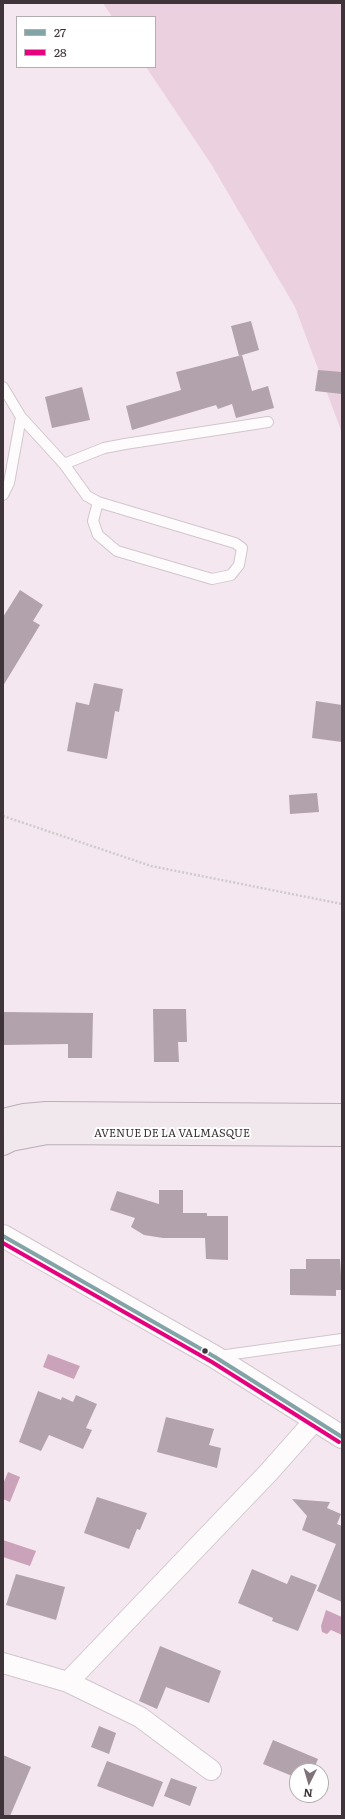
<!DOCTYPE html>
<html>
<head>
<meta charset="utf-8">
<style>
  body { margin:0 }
  #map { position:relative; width:345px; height:1819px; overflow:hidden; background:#f5e7ef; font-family:Literata,serif }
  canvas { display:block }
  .frame { position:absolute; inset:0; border:4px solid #3e343a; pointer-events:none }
  .legend { position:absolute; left:16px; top:16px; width:140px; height:52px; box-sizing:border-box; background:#fff; border:1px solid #b2aeb0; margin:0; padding:5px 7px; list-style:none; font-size:12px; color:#3e343a }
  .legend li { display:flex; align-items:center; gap:8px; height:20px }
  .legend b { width:20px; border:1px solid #b2aeb0 }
  .north { position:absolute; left:289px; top:1763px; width:40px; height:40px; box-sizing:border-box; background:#fff; border:1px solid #b2aeb0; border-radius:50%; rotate:185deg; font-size:11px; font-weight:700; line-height:16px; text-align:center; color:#3e343a }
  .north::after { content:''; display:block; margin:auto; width:14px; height:18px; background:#7e7379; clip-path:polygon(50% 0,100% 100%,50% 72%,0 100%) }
</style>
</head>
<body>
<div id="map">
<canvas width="345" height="1819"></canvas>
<div class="frame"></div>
<ul class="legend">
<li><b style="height:5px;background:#82a4a6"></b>27</li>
<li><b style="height:5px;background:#e5007d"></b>28</li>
</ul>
<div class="north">N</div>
</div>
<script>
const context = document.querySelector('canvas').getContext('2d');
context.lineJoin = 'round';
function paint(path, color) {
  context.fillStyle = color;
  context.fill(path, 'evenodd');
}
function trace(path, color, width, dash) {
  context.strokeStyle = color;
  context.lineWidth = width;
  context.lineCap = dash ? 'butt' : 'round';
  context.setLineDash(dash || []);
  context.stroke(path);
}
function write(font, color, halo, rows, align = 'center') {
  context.font = font + ' Literata,serif';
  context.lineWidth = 4;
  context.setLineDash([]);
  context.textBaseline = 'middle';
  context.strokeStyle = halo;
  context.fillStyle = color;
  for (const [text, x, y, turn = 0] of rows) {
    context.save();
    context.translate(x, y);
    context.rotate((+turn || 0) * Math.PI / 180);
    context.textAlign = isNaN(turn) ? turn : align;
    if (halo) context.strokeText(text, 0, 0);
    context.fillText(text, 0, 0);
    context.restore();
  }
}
paint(new Path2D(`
  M103 3H342V433L295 307 211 164 146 67H155V17H112Z`), '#ebd1e0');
paint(new Path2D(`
  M48 1354 80 1366 74 1379 43 1367Z
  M8 1472 20 1477 10 1502 3 1499V1484Z
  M3 1540 36 1551 30 1566 3 1557Z
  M326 1610 342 1617V1635L331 1630 327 1634 322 1632 321 1626Z`), '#caa3ba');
paint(new Path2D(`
  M251 321 259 350 239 356 231 326Z
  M242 355 252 391 268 386 274 408 236 418 232 404 218 409 216 405 132 430 126 406 181 390 176 372Z
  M318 370 342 372V394L315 391Z
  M82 387 90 420 52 428 45 397Z
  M20 590 43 605 33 621 40 625 3 686V617Z
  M94 683 123 689 119 712 115 711 107 759 67 751 76 702 89 705Z
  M316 701 342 705V742L312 738Z
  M317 793 319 812 290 814 289 795Z
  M153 1009H186L187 1042H178L179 1062H154Z
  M3 1012 93 1013 92 1058H68V1044L3 1045Z
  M159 1190H183V1213H207V1216H228V1260L206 1259 205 1238H163L144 1235 131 1227 135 1218 110 1210 117 1191 159 1204Z
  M306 1259H340L342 1290H336V1296L290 1295V1269H306Z
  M38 1391 61 1400 62 1397 73 1402 76 1395 97 1404 86 1428 92 1430 83 1449 49 1435 41 1451 19 1442Z
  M166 1417 214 1429 209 1445 221 1448 217 1468 157 1452Z
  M97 1497 147 1513 140 1530 137 1529 129 1549 84 1533Z
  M292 1499 330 1502 327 1508 341 1514 337 1524 342 1526V1602L317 1591 336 1544 302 1530 307 1516Z
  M252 1569 287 1584 291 1575 317 1585 298 1631 272 1621 273 1618 238 1603Z
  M16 1574 65 1587 56 1620 6 1605Z
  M160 1646 221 1671 209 1703 166 1687 157 1709 139 1701Z
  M99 1726 116 1733 109 1754 91 1747Z
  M273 1740 318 1759 313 1771H297V1778L263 1764Z
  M3 1755 31 1767 10 1816H3Z
  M107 1761 163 1782 153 1807 97 1786Z
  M171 1778 197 1787 190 1806 164 1796Z`), '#b2a2ab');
const lane = new Path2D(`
  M3 387 21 417 9 483 3 495
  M21 417 64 464 87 496 98 502 235 543 242 548 239 565 231 575 212 579 117 551 98 535 93 521 98 502
  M64 464 104 448 125 444 268 422
  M219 1356 342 1339`);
const street = new Path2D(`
  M3 1663 68 1682 140 1717 211 1770
  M68 1682 269 1472 315 1420`);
const secondary = new Path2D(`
  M3 1236 215 1357 342 1437`);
const primary = new Path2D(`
  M3 1120 24 1115 46 1113 342 1115
  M3 1144 11 1140 47 1133 342 1135`);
trace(lane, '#d1c6cd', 12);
trace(street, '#d1c6cd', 22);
trace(secondary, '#d1c6cd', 24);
trace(primary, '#bcacb6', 24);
trace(new Path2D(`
  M3 816 151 866 342 904`), '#cfcacd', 2.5, [2, 2]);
trace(lane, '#fefbfd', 10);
trace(street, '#fefbfd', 20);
trace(secondary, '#fefbfd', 22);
trace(primary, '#f0e8ec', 22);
trace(new Path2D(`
  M3 1236 215 1357 342 1437`), '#82a4a6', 4);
trace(new Path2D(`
  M3 1243 212 1362 339 1442`), '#e5007d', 4);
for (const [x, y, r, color] of [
  [205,1351,3.5,"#3e343a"]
]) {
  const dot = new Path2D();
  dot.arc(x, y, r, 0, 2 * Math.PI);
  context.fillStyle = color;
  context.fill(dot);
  trace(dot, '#fff', 1.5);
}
write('11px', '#3e343a', '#fff', [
  ["AVENUE DE LA VALMASQUE",172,1134]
]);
</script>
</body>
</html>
